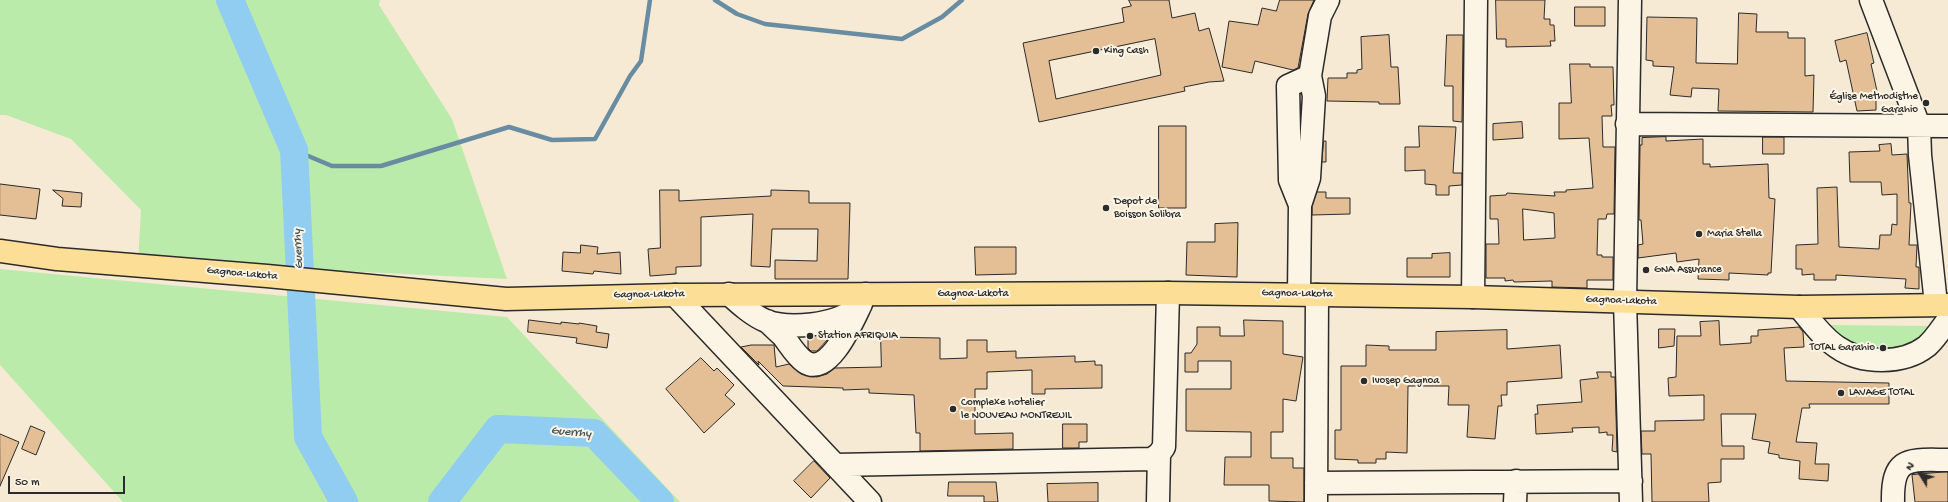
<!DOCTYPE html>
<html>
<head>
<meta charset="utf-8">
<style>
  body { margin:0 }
  #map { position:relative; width:1948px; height:502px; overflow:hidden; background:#f7ead5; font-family:"Gochi Hand",sans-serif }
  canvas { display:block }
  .north { position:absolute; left:1900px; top:454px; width:40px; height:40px; -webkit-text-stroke:3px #fcf5e5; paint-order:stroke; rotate:307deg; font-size:11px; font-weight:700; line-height:16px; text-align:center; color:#2b2b2b }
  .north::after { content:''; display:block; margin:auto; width:14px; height:18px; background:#2b2b2b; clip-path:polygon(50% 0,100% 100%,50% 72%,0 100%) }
  .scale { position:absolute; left:8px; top:476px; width:117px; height:18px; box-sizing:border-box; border:2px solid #2b2b2b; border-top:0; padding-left:5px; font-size:12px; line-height:14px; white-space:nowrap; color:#2b2b2b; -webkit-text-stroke:3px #fcf5e5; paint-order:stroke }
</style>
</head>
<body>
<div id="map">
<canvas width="1948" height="502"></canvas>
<div class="north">N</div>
<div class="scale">50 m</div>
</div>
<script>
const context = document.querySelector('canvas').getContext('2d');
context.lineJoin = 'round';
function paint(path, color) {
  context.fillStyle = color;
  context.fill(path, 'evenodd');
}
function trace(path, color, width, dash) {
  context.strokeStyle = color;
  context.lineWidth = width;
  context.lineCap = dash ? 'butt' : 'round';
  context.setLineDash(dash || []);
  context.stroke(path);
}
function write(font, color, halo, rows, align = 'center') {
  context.font = font + ' "Gochi Hand",sans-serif';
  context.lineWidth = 4;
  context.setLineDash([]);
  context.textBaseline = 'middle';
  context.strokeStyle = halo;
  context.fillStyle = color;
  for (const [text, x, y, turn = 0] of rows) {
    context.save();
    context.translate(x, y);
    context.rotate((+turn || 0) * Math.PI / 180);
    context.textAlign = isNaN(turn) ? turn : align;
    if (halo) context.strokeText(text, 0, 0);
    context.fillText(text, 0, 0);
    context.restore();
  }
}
paint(new Path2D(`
  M0 0H380L379 5 452 119 507 279 138 261 141 210 71 139 6 115H0Z
  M0 269 507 317 680 502H123L0 365Z
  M1831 325 1935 326 1921 344 1865 353 1840 337Z`), '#bbebab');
trace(new Path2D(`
  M715 0 737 14 765 24 902 39 942 17 962 0
  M294 150 332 166H381L509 127 552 140 595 139 630 76 641 61 650 0`), '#688ca2', 4.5);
trace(new Path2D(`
  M230 0 294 150 308 437 344 502
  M442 502 498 429 594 433 660 502`), '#91cdf1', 28);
const building = new Path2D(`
  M1129 0H1169L1172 18 1195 13 1199 31 1209 28 1224 81 1209 82 1184 87 1185 91 1039 122 1023 43 1124 22 1122 8 1131 6ZM1155 39 1161 75 1056 99 1049 61Z
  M1280 0H1314L1308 14 1298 68 1293 70 1255 61 1252 73 1222 67 1229 21 1258 25 1262 8 1276 11Z
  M1496 0H1545L1544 19H1550V25H1554L1555 41H1550L1551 46 1506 47V39H1497Z
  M1575 7H1605V26H1575Z
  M1739 13 1757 14 1756 32H1788V38H1805V76L1814 75 1813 112 1718 111 1719 89 1692 88 1691 97 1670 95 1674 67 1653 66V61L1646 60 1647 17 1697 18 1696 63 1737 64Z
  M1867 33 1874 63 1871 64 1877 91 1876 92V110L1857 111 1846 60 1840 62 1835 41Z
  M1389 35 1391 67H1398L1400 104H1379V102L1327 101 1328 78H1347V73H1357V70L1362 69 1361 37Z
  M1447 35H1463L1462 122 1453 121V86H1445Z
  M1570 64H1590V67H1613L1614 105H1611L1612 116H1602L1603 147H1615L1614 214H1607L1606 219H1598L1597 255H1602V257H1613V280H1587V288L1552 287V281L1514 282 1513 280 1505 281V278H1486V244H1499L1498 219H1490V196L1506 195 1507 193 1555 196 1554 192H1566V190L1593 188 1589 138 1559 139V103H1571ZM1523 209 1554 213 1555 238 1524 240Z
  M1522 122 1523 138 1493 140V124Z
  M1159 126H1186V208H1159Z
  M1419 126 1456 127 1453 173H1462V185L1449 186V195H1436V185L1425 184V170L1405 171V147H1419Z
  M1666 137V141L1703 139V164H1710V167L1768 164 1769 198 1775 199 1771 273H1768V275L1729 273V280L1698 279 1699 259 1677 262 1676 253 1638 258V245L1643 244 1641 220H1639L1640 145H1642V138Z
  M1763 137H1784V154H1763Z
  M1324 141H1326V162H1322Z
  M1891 144 1892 155 1907 154 1909 203H1911L1909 245H1917L1916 267H1919V289L1905 288 1906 279 1836 275V280H1814V274L1802 275V269H1796V245L1818 244 1817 188 1837 187 1839 247 1879 249 1880 235H1891L1892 224 1897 225V194L1882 195 1881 182H1850L1849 152 1880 151 1879 145Z
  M0 184 40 189 36 219 0 215Z
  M53 190 82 193 81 207 62 206 63 199Z
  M660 190H679V201L771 196V190L809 191V203H850L848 279H775V260L817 261 818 229H772L770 267 751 266 753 214 701 217V266L676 267V274L650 276 648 249 660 248Z
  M1317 192H1326V198H1350V214L1312 215V207Z
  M1238 223 1237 277 1186 275 1187 242H1215V224Z
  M581 245 598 247 597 254 620 252 621 274 594 271 593 274 562 271 563 252 580 253Z
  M975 247H1016V274L976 275Z
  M1450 253V277H1407V258H1432V254Z
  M529 320 561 324V322L579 324V323L597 326 596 332 609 334 607 348 576 343 577 338 528 332Z
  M1244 320 1283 321V354L1303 357 1296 401 1283 399V432H1271V458H1293V468H1304V502L1269 501V485H1224L1225 457H1251V432L1186 431V389H1231V361H1198V372H1185V353H1191L1197 344V327H1220V336H1244Z
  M1719 321 1720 345 1751 343V336H1758V330L1799 327 1803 332 1804 347 1784 348 1786 381 1889 383V404H1809L1810 408H1802L1796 442 1817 443 1815 464H1829L1828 481 1799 479 1800 461 1779 458V455L1768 453 1770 442 1752 439 1756 414H1721L1722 446H1744V459H1721V482L1708 483 1709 502H1652L1651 454H1642L1641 431H1655V421L1704 420V395L1669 396 1668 378 1676 377 1677 336H1701L1700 322Z
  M1659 329H1675L1674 346 1659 348Z
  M1507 330V349L1560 345 1562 378 1507 382V395H1501L1502 406H1498L1495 439 1467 437 1469 405H1448L1449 386H1408L1407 453 1386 452V459H1376V463H1358V460L1335 459V430H1341V366H1366V345L1389 346V350H1436V332Z
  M829 334V338L817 351H811L808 348V337Z
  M881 337 940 338V359L967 358V340H987V352L1016 351V358L1075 356V362L1095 361V365H1102V388L1045 389V394H1032V370L987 372V389H975V434L1013 433V449L920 451V433H916L914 395 869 393V389L843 390V388L783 386 758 361 759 365 741 347 751 345H774L776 367 789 364 801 374 817 377 827 374 835 368 881 367Z
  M701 358 714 371 717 368 734 385 725 395 735 404 704 433 666 389Z
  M1597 372H1611V377H1615L1617 452 1612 451 1613 435H1607V432L1599 433V427L1572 428 1573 432 1536 434 1535 414H1538L1537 405 1582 402 1580 380 1598 378Z
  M1063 424H1087V442H1079V448H1063Z
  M31 426 45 432 36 455 22 449Z
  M0 434 19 442 0 486Z
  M814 461 830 478 811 498 794 481Z
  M1948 472V502H1915L1912 475Z
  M949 482H996L998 502H984V496H948Z
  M1098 483V502H1048L1047 484Z`);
paint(building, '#e4be95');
trace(building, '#2b2b2b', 1);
const minor = new Path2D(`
  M1630 0 1625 301 1631 502
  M1871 0 1919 126 1920 155 1936 304
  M1627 124 1948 126
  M1300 205 1290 180 1288 86 1310 76
  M729 294C740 304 752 315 766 321 789 330 836 325 855 309 859 305 863 299 866 294
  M1299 294 1300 205 1309 178 1314 96 1310 76 1320 16 1328 0
  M675 295 870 502
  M1473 297 1476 0
  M1799 307C1811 321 1822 337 1837 347 1861 364 1903 365 1927 346 1935 339 1941 329 1948 320
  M767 321C772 326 778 331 783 336 790 345 796 356 805 362 829 378 853 320 861 304
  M835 465 1152 459 1159 454 1164 447 1168 293
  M1316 483 1631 481
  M1158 502 1159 454
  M1316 502 1317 295
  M1515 502 1516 481
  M1893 502C1892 455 1910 460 1948 460`);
const major = new Path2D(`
  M0 251 57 259 267 276 506 299 675 295 1168 293 1473 297 1799 307 1948 305`);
trace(minor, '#2b2b2b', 25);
trace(major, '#2b2b2b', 25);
trace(minor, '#fcf5e5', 22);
trace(major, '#fdde96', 22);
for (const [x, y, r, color] of [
  [1096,51,4,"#2b2b2b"],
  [1926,103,4,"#2b2b2b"],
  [1106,208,4,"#2b2b2b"],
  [1699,234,4,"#2b2b2b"],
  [1646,270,4,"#2b2b2b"],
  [810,336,4,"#2b2b2b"],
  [1883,348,4,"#2b2b2b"],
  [1364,381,4,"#2b2b2b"],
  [1841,393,4,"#2b2b2b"],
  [953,409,4,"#2b2b2b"]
]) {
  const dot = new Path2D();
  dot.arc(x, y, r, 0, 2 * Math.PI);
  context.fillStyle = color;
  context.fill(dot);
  trace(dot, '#fcf5e5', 1.5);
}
write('11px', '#2b2b2b', '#fcf5e5', [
  ["King Cash",1104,51],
  ["Église Methodisthe",1918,97,"right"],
  ["Garahio",1918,110,"right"],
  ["Depot de",1114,202],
  ["Boisson Solibra",1114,215],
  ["Maria Stella",1707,234],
  ["GNA Assurance",1654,270],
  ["Station AFRIQUIA",818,336],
  ["TOTAL Garahio",1875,348,"right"],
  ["Ivosep Gagnoa",1372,381],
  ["LAVAGE TOTAL",1849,393],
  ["Complexe hotelier",961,403],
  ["le NOUVEAU MONTREUIL",961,416]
], 'left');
write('11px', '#2b2b2b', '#fcf5e5', [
  ["Gagnoa-Lakota",242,274,5],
  ["Gagnoa-Lakota",973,294],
  ["Gagnoa-Lakota",1297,294,1],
  ["Gagnoa-Lakota",649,295,-1],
  ["Gagnoa-Lakota",1621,301,2]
]);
write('italic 12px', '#44545c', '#fcf5e5', [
  ["Guerrhy",299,249,-93],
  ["Guerrhy",571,433,5]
]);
</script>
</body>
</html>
